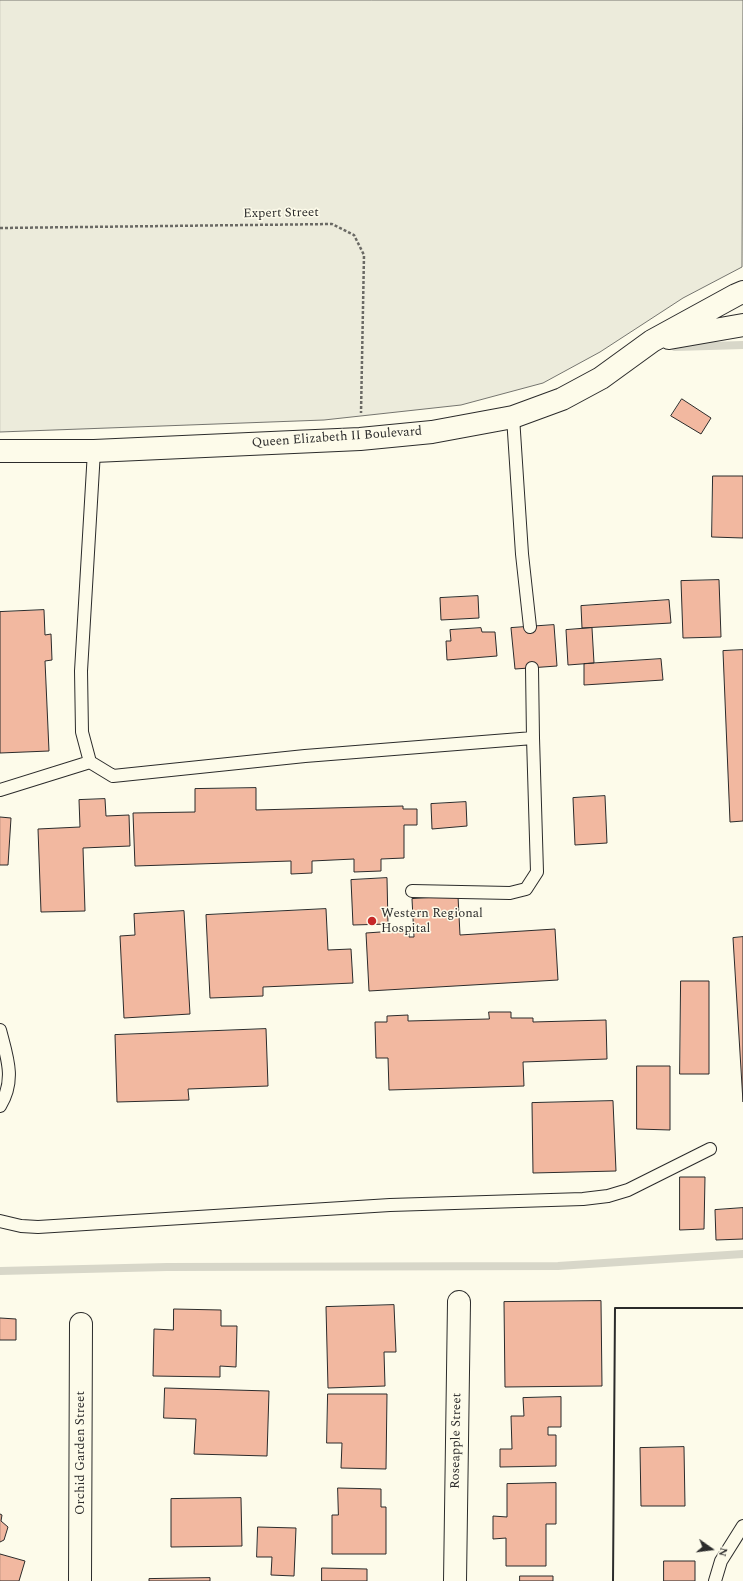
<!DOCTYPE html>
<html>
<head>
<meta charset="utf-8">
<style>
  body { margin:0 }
  #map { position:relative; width:743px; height:1581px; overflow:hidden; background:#fdfbea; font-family:Spectral,serif }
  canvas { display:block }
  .north { position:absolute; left:691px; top:1529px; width:40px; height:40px; -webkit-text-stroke:3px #fdfbea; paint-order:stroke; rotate:104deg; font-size:11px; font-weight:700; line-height:16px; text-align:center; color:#2b2b2b }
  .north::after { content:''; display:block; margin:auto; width:14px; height:18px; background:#2b2b2b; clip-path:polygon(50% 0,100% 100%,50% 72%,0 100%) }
</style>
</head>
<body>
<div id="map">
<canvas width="743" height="1581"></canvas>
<div class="north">N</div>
</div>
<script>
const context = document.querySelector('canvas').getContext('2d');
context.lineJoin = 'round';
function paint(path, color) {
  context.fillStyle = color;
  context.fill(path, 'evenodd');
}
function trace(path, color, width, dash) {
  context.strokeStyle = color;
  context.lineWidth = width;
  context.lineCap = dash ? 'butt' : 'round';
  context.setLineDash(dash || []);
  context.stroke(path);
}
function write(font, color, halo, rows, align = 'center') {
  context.font = font + ' Spectral,serif';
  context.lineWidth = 3;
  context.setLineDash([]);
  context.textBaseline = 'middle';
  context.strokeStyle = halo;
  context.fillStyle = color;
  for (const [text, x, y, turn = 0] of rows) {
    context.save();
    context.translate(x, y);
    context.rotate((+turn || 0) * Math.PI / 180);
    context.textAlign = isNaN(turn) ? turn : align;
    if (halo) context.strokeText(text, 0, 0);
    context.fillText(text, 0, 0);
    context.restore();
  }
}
const green = new Path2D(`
  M0 0H743L742 267 683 298 600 352 543 383 461 405 324 420 0 432Z`);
paint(green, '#ecebdb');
trace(green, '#74746e', 1);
trace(new Path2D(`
  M675 347 743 345
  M0 1271 167 1267 558 1266 743 1254`), '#d8d7c9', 8);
const building = new Path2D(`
  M682 399 711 418 701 434 671 416Z
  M713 476H743V538L712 537Z
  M719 580 721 637 683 638 681 581Z
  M478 596 479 618 441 620 440 598Z
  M669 600 671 623 582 628 581 606Z
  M44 610 45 635 51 634 52 660 45 661 49 751 0 753V612Z
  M554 625 557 666 515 669 511 628Z
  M481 628 482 632H495L497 656 447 660 446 641H451L450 630Z
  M592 628 594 663 568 665 566 630Z
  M743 650V821L730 822 723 651Z
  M661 659 663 680 584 685V664Z
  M256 788V810L403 806V809H417V825H404V858L381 859V871L354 872V859L312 861V873L291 874V861L135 866 133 813 195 812V789Z
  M605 796 607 843 575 845 573 798Z
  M105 799 106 816 129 815 130 846 83 848 85 911 41 912 38 829 80 827 79 800Z
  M466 802 467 826 432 829 431 804Z
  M0 817 11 818 8 865H0Z
  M387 878 388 924 353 925 351 880Z
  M458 896 460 935 555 929 558 980 369 991 366 933 409 930V937H414L412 899Z
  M326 909 328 950 351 949 353 983 263 987V996L210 998 206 915Z
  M184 911 190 1014 124 1018 120 936 135 935 134 914Z
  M743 937V1102L733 938Z
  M681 981H709V1074H680Z
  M489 1012H511V1018H533V1022L606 1020 607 1059 523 1062 524 1086 389 1090 388 1058H376L375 1022H387V1016L408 1015V1021L489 1019Z
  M266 1029 268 1086 188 1089 189 1100 117 1102 115 1035Z
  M637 1066H670V1130L637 1129Z
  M613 1101 616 1171 533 1173 532 1103Z
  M680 1177H705L704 1229 680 1230Z
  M743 1208V1239L716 1240 715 1210Z
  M601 1301 602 1386 505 1387 504 1302Z
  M394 1305 396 1352H384L385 1386 328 1388 326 1307Z
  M174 1309 221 1310V1326H237L236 1367 220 1366V1377L153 1376 154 1329 173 1330Z
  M0 1318 16 1319V1340H0Z
  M165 1388 269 1391 267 1456 194 1454 196 1419 164 1418Z
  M328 1394H387L386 1469 341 1468 342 1443H327Z
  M561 1397V1427H548V1435H556V1466L500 1467V1449H512L511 1416H524L523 1398Z
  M684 1447 685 1506H641L640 1448Z
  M556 1483V1524H546V1566H506V1538L493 1539V1516L507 1517V1484Z
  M338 1488 381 1489V1507H386V1554H332V1515H338Z
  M241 1498 242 1546 171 1547V1499Z
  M0 1514 2 1515 1 1521 8 1527 4 1540 0 1542Z
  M258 1527 296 1528 294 1576 271 1575 272 1557H257Z
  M0 1554 25 1561 19 1581H0Z
  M664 1561H695V1581H664Z
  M322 1568 367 1569V1581H322Z
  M520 1576H553V1581H520Z
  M210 1578V1581H149V1579Z`);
paint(building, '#f2b8a0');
trace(building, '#2b2b2b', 1);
const service = new Path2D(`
  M513 417 522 554 530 627
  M94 451 81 671 82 732 90 762 113 776 305 756 533 738
  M0 790 90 762
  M412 891 510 893 526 889 537 872 533 738 532 668
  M0 1030C7 1057 16 1080 0 1106
  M0 1221 21 1226 38 1227 390 1205 583 1199 608 1196 628 1190 710 1149
  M715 1581 721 1561 743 1526`);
const minor = new Path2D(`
  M80 1581 81 1324
  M455 1581 459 1302`);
const tertiary = new Path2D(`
  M669 338 743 325
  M0 451H94L360 439 432 432 513 417 562 399 601 378 652 341 736 295 743 292`);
trace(service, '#2b2b2b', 14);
trace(minor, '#2b2b2b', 24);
trace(tertiary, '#2b2b2b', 24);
trace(new Path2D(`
  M0 228 332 224 354 235 364 255 361 413`), '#6a6964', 2.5, [3, 2]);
trace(service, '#fdfbea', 12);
trace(minor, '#fdfbea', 22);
trace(tertiary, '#fdfbea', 22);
trace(new Path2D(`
  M613 1581 615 1308H743`), '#2b2b2b', 2);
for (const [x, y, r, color] of [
  [372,921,5,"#c62828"]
]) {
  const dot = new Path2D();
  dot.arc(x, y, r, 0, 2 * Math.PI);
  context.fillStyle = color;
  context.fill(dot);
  trace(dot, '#fdfbea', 1.5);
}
write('13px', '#2b2b2b', '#fdfbea', [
  ["Expert Street",281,214,-1],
  ["Queen Elizabeth II Boulevard",337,438,-4],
  ["Roseapple Street",457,1441,-89],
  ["Orchid Garden Street",81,1453,-90]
]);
write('13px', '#2b2b2b', '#fdfbea', [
  ["Western Regional",381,914],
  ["Hospital",381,929]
], 'left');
</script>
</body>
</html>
